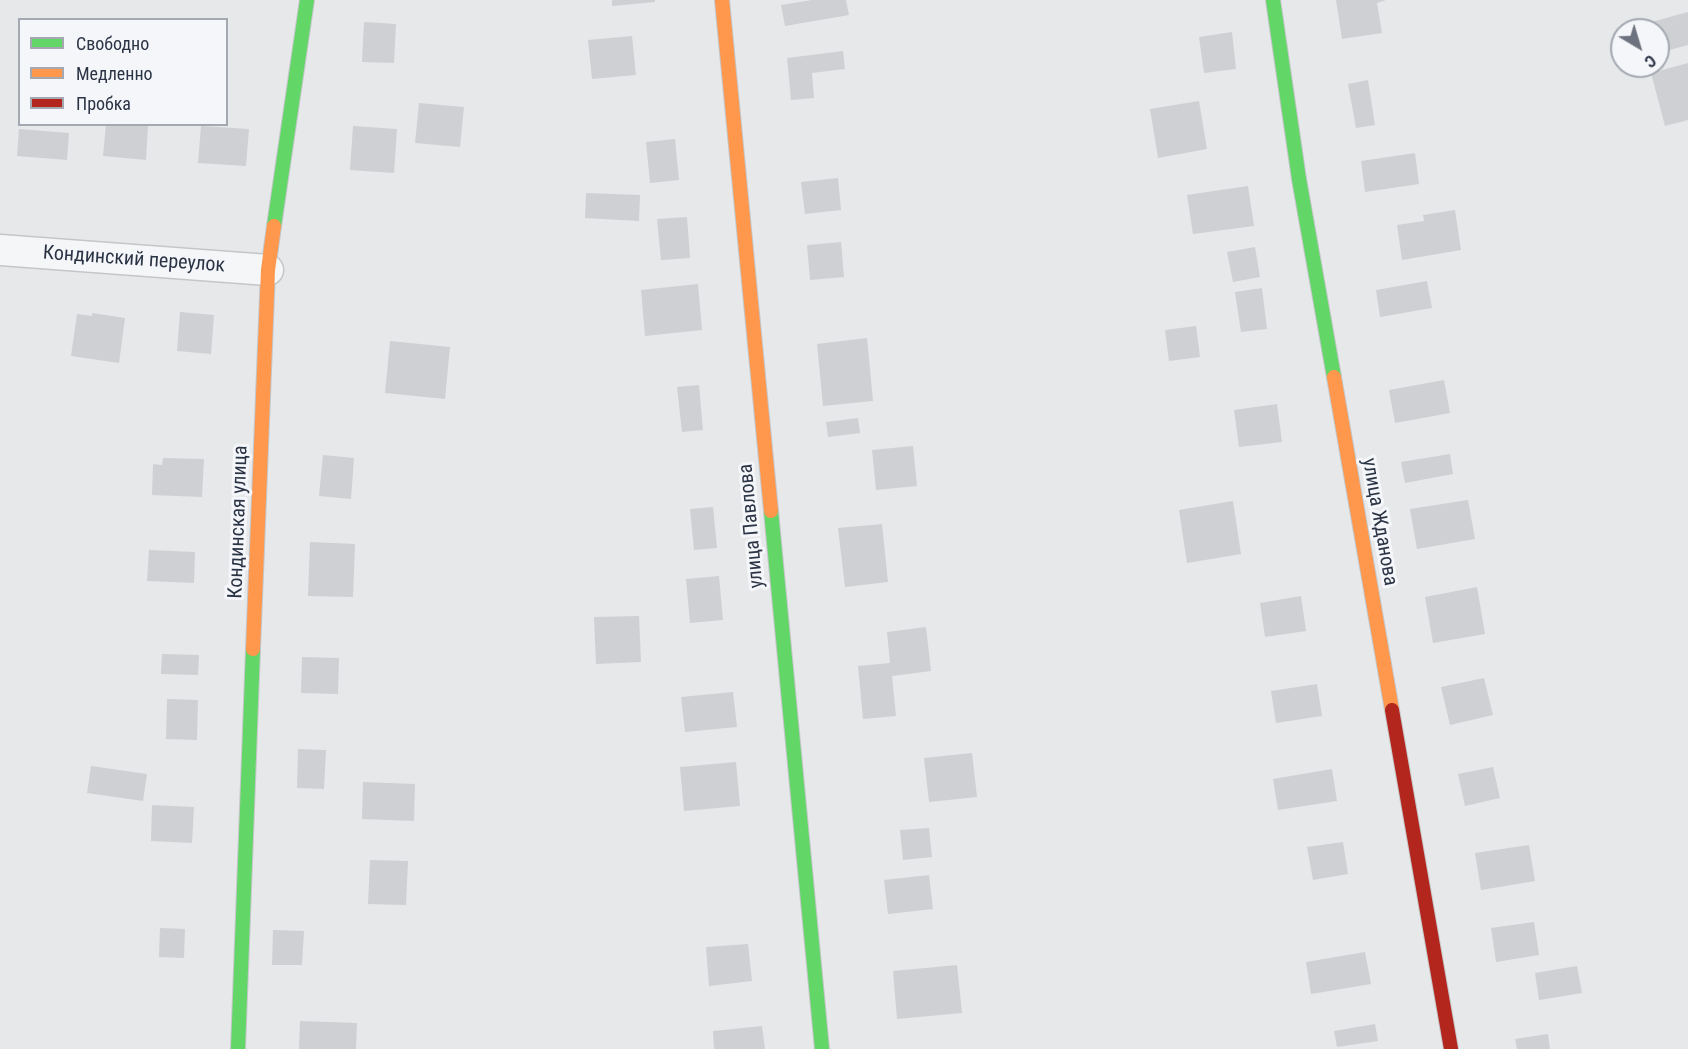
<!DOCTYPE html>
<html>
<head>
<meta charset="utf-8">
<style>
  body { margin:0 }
  #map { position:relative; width:1688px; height:1049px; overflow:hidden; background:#e6e8ea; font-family:"Roboto Condensed",sans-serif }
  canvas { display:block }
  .legend { position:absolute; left:18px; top:18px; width:210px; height:108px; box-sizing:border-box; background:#f4f6f9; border:2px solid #a4a8b1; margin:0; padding:8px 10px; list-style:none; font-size:18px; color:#2b3445 }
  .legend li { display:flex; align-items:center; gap:12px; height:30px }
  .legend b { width:30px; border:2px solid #a4a8b1 }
  .north { position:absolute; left:1610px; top:18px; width:60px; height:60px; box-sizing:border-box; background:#f4f6f9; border:2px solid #a4a8b1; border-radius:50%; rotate:142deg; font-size:16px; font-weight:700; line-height:24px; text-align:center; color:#2b3445 }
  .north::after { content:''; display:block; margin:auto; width:21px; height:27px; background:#6c737f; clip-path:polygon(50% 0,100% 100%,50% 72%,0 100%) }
</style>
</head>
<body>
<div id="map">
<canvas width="1688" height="1049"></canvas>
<ul class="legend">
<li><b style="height:8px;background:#63d668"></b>Свободно</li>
<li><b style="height:8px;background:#ff974d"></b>Медленно</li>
<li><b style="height:8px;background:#b3261e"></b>Пробка</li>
</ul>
<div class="north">С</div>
</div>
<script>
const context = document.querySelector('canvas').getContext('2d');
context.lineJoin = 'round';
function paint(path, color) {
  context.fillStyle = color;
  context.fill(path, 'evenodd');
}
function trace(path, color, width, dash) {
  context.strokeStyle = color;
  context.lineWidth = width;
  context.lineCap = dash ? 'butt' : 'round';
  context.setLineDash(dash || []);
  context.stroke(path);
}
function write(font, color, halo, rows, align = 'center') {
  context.font = font + ' "Roboto Condensed",sans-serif';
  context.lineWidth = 6;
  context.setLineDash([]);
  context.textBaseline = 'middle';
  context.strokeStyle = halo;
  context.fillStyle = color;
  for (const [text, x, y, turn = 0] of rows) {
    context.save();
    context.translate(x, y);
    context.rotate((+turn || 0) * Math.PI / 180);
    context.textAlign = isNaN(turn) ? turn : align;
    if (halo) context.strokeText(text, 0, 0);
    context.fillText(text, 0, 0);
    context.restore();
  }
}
paint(new Path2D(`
  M612 0H655V2L612 6Z
  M812 0H846L849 15 785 26 781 5Z
  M1336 0H1386L1377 3 1382 33 1342 39Z
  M1688 12V45L1658 53V30H1645L1644 24Z
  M364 22 396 24 394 63 362 62Z
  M1232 32 1236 69 1204 73 1199 37Z
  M632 36 636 75 592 79 588 40Z
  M843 51 845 69 812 73 814 98 791 100 787 58Z
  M1688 63V120L1665 126 1651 73Z
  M1368 80 1375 125 1356 128 1348 84Z
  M1199 101 1207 149 1158 158 1150 109Z
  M419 103 464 107 460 147 415 143Z
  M106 124 148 126 146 160 103 156Z
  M201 126 249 129 246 166 198 163Z
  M353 126 397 129 394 173 350 170Z
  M19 129 69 133 67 160 17 156Z
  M675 139 679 180 650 183 646 142Z
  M1415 153 1419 184 1365 192 1361 161Z
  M838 178 841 210 805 214 801 182Z
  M1248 186 1254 226 1193 234 1187 195Z
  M586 193 640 195 639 221 585 218Z
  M1455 210 1461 250 1402 260 1397 225 1424 221 1423 215Z
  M687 217 690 258 661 260 657 219Z
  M841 242 844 277 810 280 807 245Z
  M1255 247 1260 277 1233 282 1227 252Z
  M1427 281 1432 308 1380 317 1376 290Z
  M698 284 702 330 645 336 641 290Z
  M1262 288 1267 329 1241 332 1235 292Z
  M180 312 214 315 211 354 177 351Z
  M92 313 125 318 119 363 71 356 77 314 92 316Z
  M1196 326 1200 357 1169 361 1165 330Z
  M867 338 873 401 823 406 817 344Z
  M390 341 450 347 445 399 385 393Z
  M1444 380 1450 413 1395 423 1389 390Z
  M699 385 703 430 682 432 677 387Z
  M1277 404 1282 442 1239 447 1234 410Z
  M858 418 860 433 828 437 826 422Z
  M913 446 917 486 876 490 872 450Z
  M1450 454 1453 474 1405 483 1401 462Z
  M323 455 354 458 351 499 319 496Z
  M163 458 204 459 202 497 152 495 153 464 162 465Z
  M1468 500 1475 539 1417 549 1410 509Z
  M1233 501 1241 554 1187 563 1179 510Z
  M713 507 717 548 694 550 690 509Z
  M882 524 888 582 845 587 838 528Z
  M310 542 355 544 353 597 308 596Z
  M149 550 195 552 194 583 147 581Z
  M719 576 723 620 690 623 686 579Z
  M1477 587 1485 634 1433 643 1425 597Z
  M1301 596 1306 631 1265 637 1260 603Z
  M639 616 641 662 596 664 594 617Z
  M926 627 931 671 892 676 896 716 863 719 858 666 890 663 887 632Z
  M162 654 199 655 198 675 161 674Z
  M302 657 339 658 338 694 301 693Z
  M1484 678 1493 715 1450 725 1441 687Z
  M1317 684 1322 716 1276 723 1271 691Z
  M733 692 737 727 685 732 681 697Z
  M167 699 198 700 197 740 166 739Z
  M298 749 326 750 324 789 297 788Z
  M972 753 977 797 929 802 924 758Z
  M736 762 740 806 684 811 680 767Z
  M91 766 147 774 143 801 87 793Z
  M1493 767 1500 798 1465 806 1458 774Z
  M1332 769 1337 801 1278 810 1273 779Z
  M363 782 415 784 414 821 362 819Z
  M152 805 194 807 192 843 151 841Z
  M929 828 932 857 903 860 900 830Z
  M1343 842 1348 874 1313 880 1307 847Z
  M1529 845 1535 881 1481 890 1475 853Z
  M370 860 408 861 406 905 368 904Z
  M929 875 933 909 888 914 884 880Z
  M1534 922 1539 955 1496 962 1491 928Z
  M160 928 185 929 184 958 159 957Z
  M273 930 304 931 302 965H272Z
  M748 944 752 981 709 986 706 947Z
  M1365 952 1371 984 1311 994 1306 962Z
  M957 965 962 1013 897 1019 893 971Z
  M1577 966 1582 993 1539 1000 1535 973Z
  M300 1021 357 1023 356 1049H299Z
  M1375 1024 1378 1041 1337 1047 1334 1031Z
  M762 1026 765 1049H714L713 1031Z
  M1548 1034 1550 1049H1517L1515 1039Z`), '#ced0d3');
const street = new Path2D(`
  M0 250 268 270`);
const fast = new Path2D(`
  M1273 0 1299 179 1334 377
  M274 226 307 0
  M771 511 822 1049
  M238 1049 253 649`);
const slow = new Path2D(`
  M722 0 771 511
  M1334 377 1392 710
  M253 649 268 270 274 226`);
const jam = new Path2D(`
  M1392 710 1451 1049`);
trace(street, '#c4c6c8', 33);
trace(fast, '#c4c6c8', 16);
trace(slow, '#c4c6c8', 16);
trace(jam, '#c4c6c8', 16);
trace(street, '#f5f6f7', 30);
trace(fast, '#63d668', 14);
trace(slow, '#ff974d', 14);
trace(jam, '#b3261e', 14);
write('20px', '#2b3445', '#f4f6f9', [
  ["Кондинский переулок",134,260,4],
  ["Кондинская улица",239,522,-88],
  ["улица Жданова",1379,522,80],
  ["улица Павлова",752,526,-95]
]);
</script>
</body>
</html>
